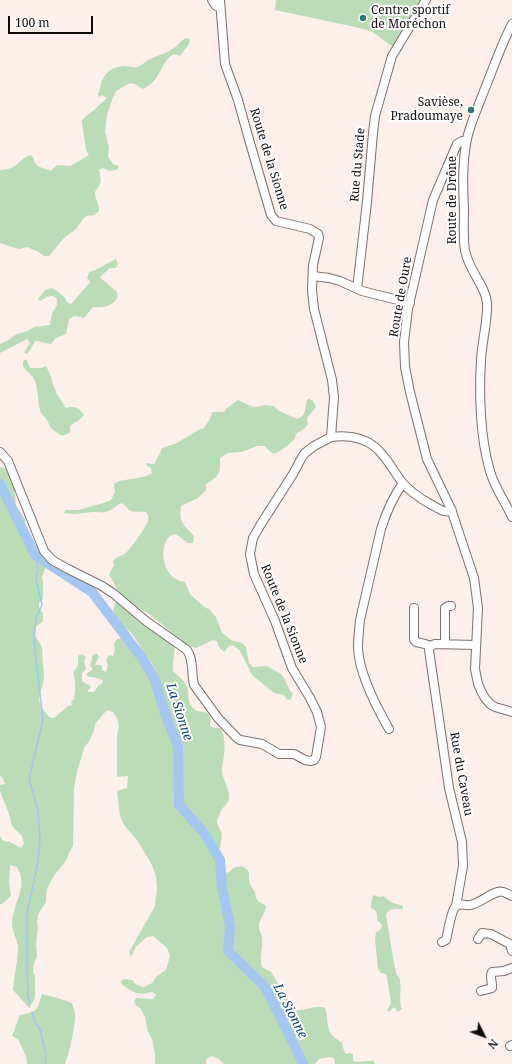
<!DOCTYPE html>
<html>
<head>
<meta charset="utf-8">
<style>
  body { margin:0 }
  #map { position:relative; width:512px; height:1064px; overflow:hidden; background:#fdf0eb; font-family:"Noto Serif",serif }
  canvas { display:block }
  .north { position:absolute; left:464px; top:1016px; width:40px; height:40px; -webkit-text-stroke:3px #fff; paint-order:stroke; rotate:132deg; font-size:11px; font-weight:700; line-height:16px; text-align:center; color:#0f0b09 }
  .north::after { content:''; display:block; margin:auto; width:14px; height:18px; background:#0f0b09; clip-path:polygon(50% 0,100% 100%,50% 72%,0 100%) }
  .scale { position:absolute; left:8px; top:16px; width:85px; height:18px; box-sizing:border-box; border:2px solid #0f0b09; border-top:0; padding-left:5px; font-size:12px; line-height:14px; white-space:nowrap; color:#0f0b09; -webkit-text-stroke:3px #fff; paint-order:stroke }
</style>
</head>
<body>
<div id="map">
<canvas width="512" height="1064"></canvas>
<div class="north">N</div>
<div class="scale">100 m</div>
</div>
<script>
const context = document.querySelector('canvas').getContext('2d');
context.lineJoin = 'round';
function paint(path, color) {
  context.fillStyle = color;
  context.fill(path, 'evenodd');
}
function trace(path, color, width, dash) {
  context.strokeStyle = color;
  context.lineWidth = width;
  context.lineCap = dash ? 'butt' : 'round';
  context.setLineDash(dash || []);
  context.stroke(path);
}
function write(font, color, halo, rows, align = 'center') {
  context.font = font + ' "Noto Serif",serif';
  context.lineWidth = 4;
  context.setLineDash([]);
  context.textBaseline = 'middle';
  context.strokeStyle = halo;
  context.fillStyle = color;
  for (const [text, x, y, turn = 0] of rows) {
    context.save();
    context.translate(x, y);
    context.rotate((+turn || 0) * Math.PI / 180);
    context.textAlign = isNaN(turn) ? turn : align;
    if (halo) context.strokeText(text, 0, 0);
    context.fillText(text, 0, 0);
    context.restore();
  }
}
paint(new Path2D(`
  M276 0H423L393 47 371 31 355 27 275 10Z
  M186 38 190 39 189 44 180 56 174 54C164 59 162 70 156 78 153 83 148 86 143 89L135 84 130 83 116 91 112 100 107 115 105 132 109 147 108 157 113 164 119 166 118 169C112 171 109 172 103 168L99 170C100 176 102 180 99 186 98 188 96 189 95 192 94 198 100 205 99 211L94 215 87 216 83 219 76 229 64 238 49 256H44L37 251 27 247 19 249 0 243V170C5 170 9 169 13 167 20 163 23 157 30 155L33 157C35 168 42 167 51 171L57 165 70 166 89 155 86 150 82 123V120L85 117 95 109 107 98 102 95 99 98 98 94C101 87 101 78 108 72 112 68 120 66 125 66 130 66 133 68 138 67 142 65 145 62 148 60 156 56 164 54 171 50 177 47 180 41 186 38Z
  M116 259 118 264 116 268H110L100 277 103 280 117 292C117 294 118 296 117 298 113 307 101 308 93 307L84 318 74 316 69 319 66 334 56 338 51 344C46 344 41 341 35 341L29 352 26 354 24 352 30 343 27 339 0 353V344L8 340 17 334 28 331 34 327 50 325 52 313 57 305V299L53 296 47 297 40 301 38 299 45 290 52 288C56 290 60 293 64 297 67 301 66 302 71 304L90 282 87 278 89 272C98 270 107 263 116 259Z
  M24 360H27L30 368H41L46 366C53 377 52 389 61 400 63 403 64 406 66 408 74 405 79 408 84 415 78 423 75 420 70 427V432C64 436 62 437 56 432 54 430 51 429 50 426 49 424 48 422 47 420 45 417 41 414 40 410 37 400 39 390 34 379 31 371 19 370 24 360Z
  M308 398 313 401 316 407 307 418 308 424 304 429 297 433 294 440 288 445 280 451 274 454 268 450 265 446H257L242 452 228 453 220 458C221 473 219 477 206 484V490L198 498 181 506C179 523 183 524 194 536L193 543H188L176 534C175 534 171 535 170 536 160 545 162 566 171 575 175 580 180 581 185 582L190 594 203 606 210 610 216 617 222 633 233 641 242 643 246 647 249 663 253 667 267 666 281 674 284 678 289 689 293 694 291 699 287 700 284 695 274 693 252 675 240 651 233 645 229 646 224 652 219 647 217 641 213 640 196 648C181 644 165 626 153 617 142 609 129 604 120 593 115 588 113 580 109 575L114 565 113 561 117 557C119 556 121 556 123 555 127 554 147 526 148 521 149 517 148 515 146 512 141 511 133 513 129 510 127 508 125 505 122 503 116 505 112 511 105 512 102 513 99 512 96 512 85 512 74 516 63 513L66 510H78L104 503 111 500 115 492 114 484 119 481 137 478 146 476 152 473 151 468 147 466 146 463 154 464 159 455 162 448 177 443 200 429 204 428 210 419 212 412H224L227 408 238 400 251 406 256 407 265 405 274 406 279 411 297 419C299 418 302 417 303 415 307 410 305 403 308 398Z
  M0 467 4 468 9 473 14 484 16 506 26 520C23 525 23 527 23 532 24 551 32 555 46 566L42 577 43 581V599L39 603V607L43 614V621L35 628C34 641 40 639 42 648 43 653 42 659 43 664 43 668 44 673 44 677 44 686 37 695 40 704 42 709 46 713 49 717L54 718 68 706 72 705 71 701 74 700 75 691V680L73 673 74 671 78 666V658L79 655 82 654 86 657 84 661 86 669 82 673V681L86 684 90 685 91 688 88 690V692H94L99 685 102 684 103 680C97 679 94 676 88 677L86 674 93 669 90 666 92 660V656L96 653 99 656 95 665H100L102 666V670L106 672 108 665 106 660 109 655 113 656 115 650 114 644 117 639 122 638 127 642 142 663 145 665 150 675 152 677 157 674C155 667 150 661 145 655 140 647 136 638 129 631 125 627 120 624 117 620 113 614 111 605 118 601L174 644C176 653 172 661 173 671 177 675 184 680 186 685 190 691 186 699 192 707 200 717 213 705 210 726L214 728H220C226 735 225 753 223 762 223 763 222 766 222 768 221 778 230 788 229 798 229 804 223 806 221 811 219 815 219 817 217 820V823L222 834 220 848 215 852 217 855 216 866 219 871 227 873C235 867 242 862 249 872V879L250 884 255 892 256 898 258 901 266 906C266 913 259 919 259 926 259 931 262 934 262 939 263 949 259 957 262 967L271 972 295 1010C305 1012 315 1004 325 1008 328 1016 326 1025 331 1034 334 1038 339 1040 342 1043L344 1051 346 1054 350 1053 353 1054V1061C359 1063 367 1060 374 1061L375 1064H335L334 1058 331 1057 319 1059 315 1064H224L219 1059 211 1056 206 1060V1064H155V1053L152 1039 148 1032 145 1017 141 1009 135 1004 134 1001 136 998 153 999 156 995 152 992C138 996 135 993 122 985L121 981 125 979 132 980 137 985 144 987 152 983 157 976 166 970 170 956 167 948 153 936 147 937 136 947 131 957 129 952 155 906 157 888 156 876 152 865 137 840 124 825 120 816 117 791 127 788 128 776 117 777V735L119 726 117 718 113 712 107 710 95 724 94 730 90 740 84 748 77 772 74 789 73 846 69 853 67 859 53 877 47 889 46 896V902L38 915 37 923 38 927 36 943 37 955 33 968V972L35 975V998L29 1008 13 990C14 975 18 961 18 947 17 938 12 932 12 923 13 902 29 887 17 867L10 865 9 883 11 896 2 904H0V836L3 841 10 842 21 848 24 844 22 836 12 826 9 814 0 791V785L5 784 2 777 0 776Z
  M373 895 379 897 383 896 391 902 403 906V909C396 909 390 907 386 914 389 933 392 953 396 973 397 976 400 977 400 981 402 991 398 999 402 1009L398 1012 394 1007 389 1012 387 1010 391 1003 387 978 386 974 381 973 378 969 375 939 376 932C379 931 382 929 382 925L377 920V914L375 910 371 908V905Z
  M42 994 58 998 72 1003C73 1006 74 1010 75 1013 76 1024 69 1054 65 1064H27L26 1056 18 1039 12 1036 20 1015C37 1012 37 1011 42 994Z`), '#baddb7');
trace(new Path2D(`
  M30 1003 28 996 27 966V914L38 861 40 840 38 810 29 779 43 720 34 641 36 618 42 605 36 579 38 568 35 555
  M32 1012 34 1020 40 1029 46 1055 45 1064`), '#a4c7f0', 1.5);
trace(new Path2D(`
  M0 484 35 555 92 592 142 658 154 678 166 717 178 746 179 805 204 833 220 860 222 887 230 927 228 951 264 986 287 1030 303 1064`), '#a4c7f0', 10);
const minor = new Path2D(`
  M212 0 216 6 220 7
  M512 24C500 47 492 72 482 96 477 110 470 124 467 139 462 163 463 187 464 211 464 224 463 238 465 250 468 270 486 286 487 303 488 320 482 341 481 360 479 393 480 438 490 471 494 487 505 501 512 517
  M466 141H462L457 144 433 200 408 309 404 342 405 367 410 392 427 459 451 509 474 578 478 608 475 669 478 684 482 693 485 698 490 704 495 707 512 712
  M313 276 329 278 340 281 362 291 410 303
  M357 289 367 202 373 133 375 116 392 56 426 0
  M331 437C347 435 363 437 375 447 386 456 393 470 401 481 409 491 421 499 432 505 439 509 444 513 452 511
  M0 452 8 461 44 551 52 560 68 569 102 586 114 594 146 621 187 650C194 660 191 673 194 685L218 718 237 738 240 740 262 744 279 754H294L305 760 311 761 314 760 316 757 321 727 317 712 310 698 292 668 275 621 254 574 250 554 253 538 261 524 293 474 302 457 305 453 314 446 331 437 334 397 332 380 314 309 312 290 313 265 319 238 318 234 310 229 276 221 271 215 248 136 238 100 225 64 220 0
  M414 608V640L416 642 425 644 430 646
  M445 644V608L448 606H451
  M389 729C377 708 359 673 358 648 358 639 359 630 360 620L381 529C386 513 393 497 403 483
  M456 906 463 866 462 842 449 788 429 650 430 646 435 644 476 645
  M478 939 482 933 491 934 510 944 512 951
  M442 942 446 940C448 932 451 912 455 907 460 902 464 906 470 905 479 904 489 894 498 892 503 890 507 894 512 896
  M481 991 492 988C493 983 489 977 492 972L504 971 512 968
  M510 1046 512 1045`);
trace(minor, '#7a6f6a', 10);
trace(minor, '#fff', 8);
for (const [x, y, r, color] of [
  [363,18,4,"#357a71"],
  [471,110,4,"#357a71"]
]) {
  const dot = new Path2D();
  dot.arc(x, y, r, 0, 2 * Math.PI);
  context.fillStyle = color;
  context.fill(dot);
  trace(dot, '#fff', 1.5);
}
write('12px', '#0f0b09', '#fff', [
  ["Centre sportif",371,11],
  ["de Moréchon",371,25],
  ["Savièse,",463,103,"right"],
  ["Pradoumaye",463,117,"right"]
], 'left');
write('12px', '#0f0b09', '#fff', [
  ["Route de la Sionne",269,159,73],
  ["Rue du Stade",358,165,-85],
  ["Route de Drône",453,200,-90],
  ["Route de Oure",401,297,-80],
  ["Route de la Sionne",284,614,68],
  ["Rue du Caveau",461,774,80]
]);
write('italic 13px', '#0f4273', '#fff', [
  ["La Sionne",179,712,72],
  ["La Sionne",290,1011,63]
]);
</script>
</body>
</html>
